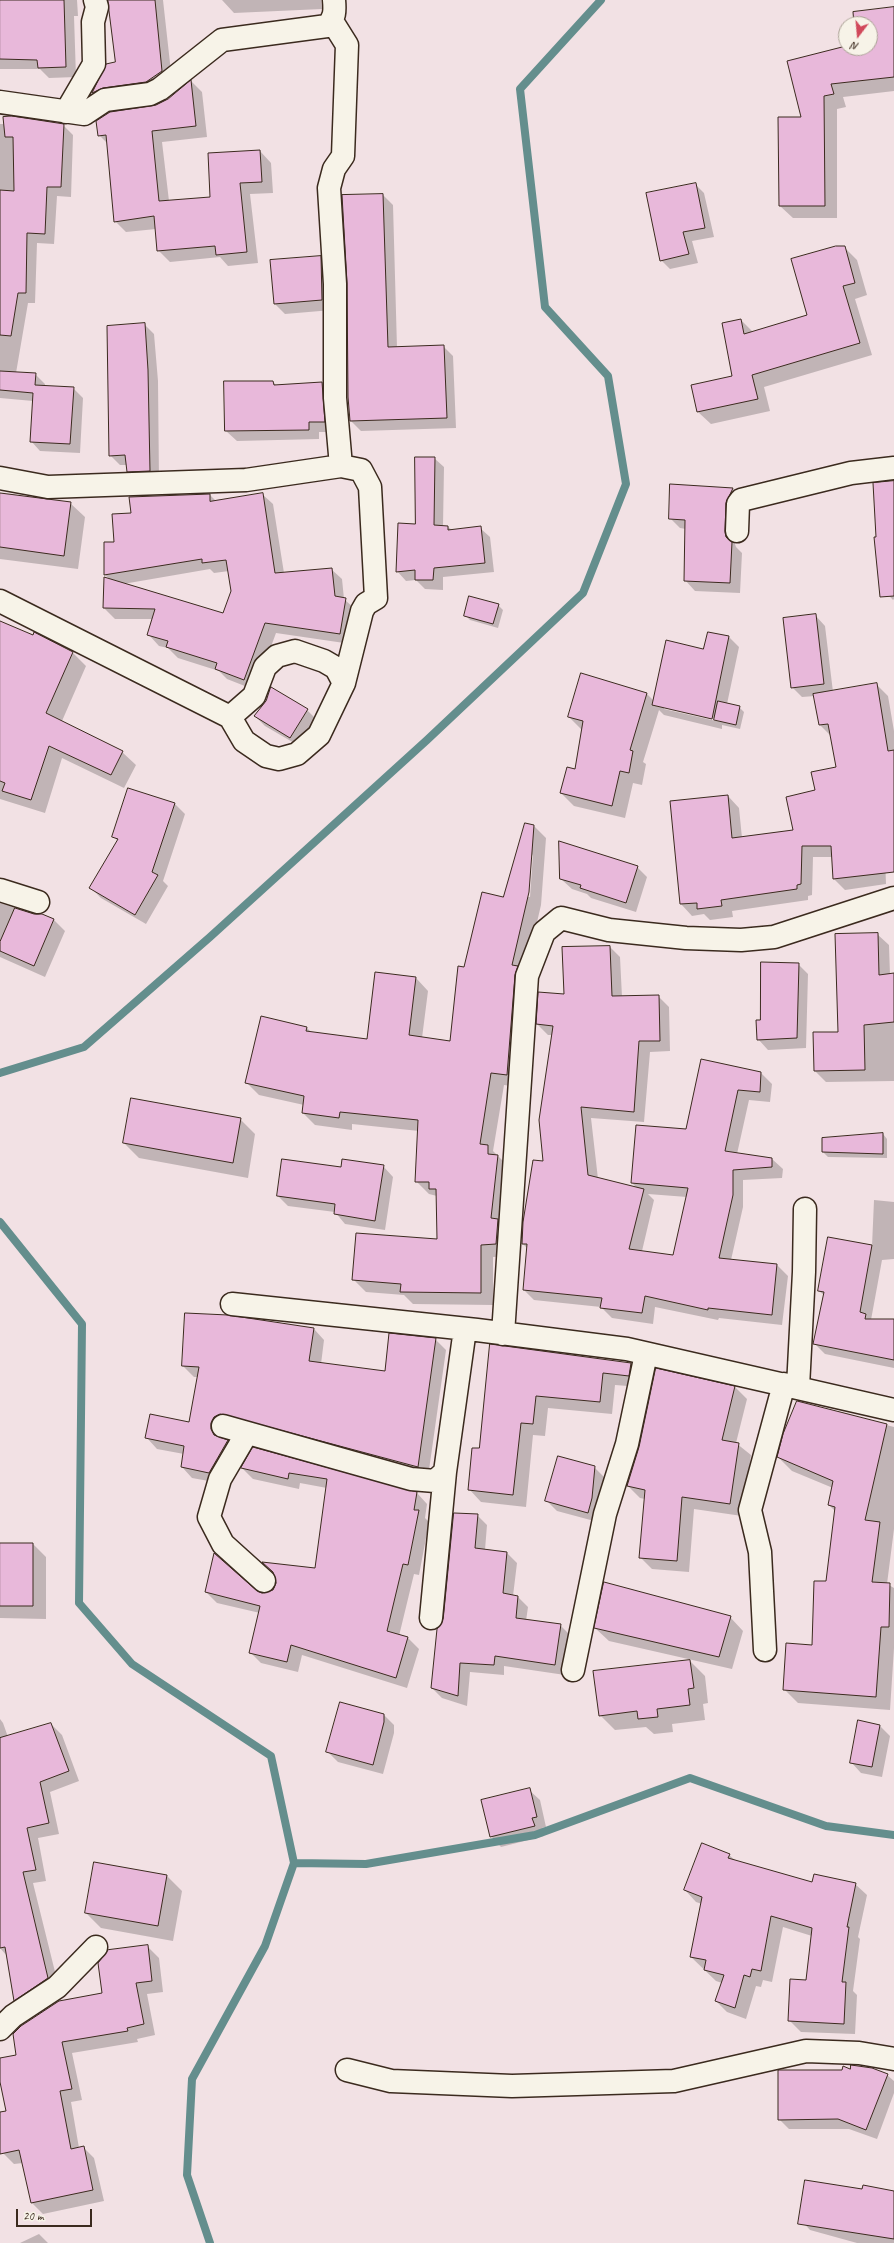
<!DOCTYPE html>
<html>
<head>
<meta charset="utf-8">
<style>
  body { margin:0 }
  #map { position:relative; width:894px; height:2243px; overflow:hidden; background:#f2e1e4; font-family:Caveat,sans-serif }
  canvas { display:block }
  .north { position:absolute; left:838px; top:16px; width:40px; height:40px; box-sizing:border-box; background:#f7f3e8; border:1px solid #aca397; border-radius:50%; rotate:196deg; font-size:11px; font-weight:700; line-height:16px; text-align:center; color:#3b2a1e }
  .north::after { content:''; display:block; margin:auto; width:14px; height:18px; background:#d1495b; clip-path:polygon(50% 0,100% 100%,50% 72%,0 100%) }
  .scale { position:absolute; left:16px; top:2209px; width:76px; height:18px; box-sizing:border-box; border:2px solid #3b2a1e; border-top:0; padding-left:5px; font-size:12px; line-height:14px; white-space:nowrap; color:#3b2a1e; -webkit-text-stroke:3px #f7f3e8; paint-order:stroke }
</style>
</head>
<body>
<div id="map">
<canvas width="894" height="2243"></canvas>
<div class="north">N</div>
<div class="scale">20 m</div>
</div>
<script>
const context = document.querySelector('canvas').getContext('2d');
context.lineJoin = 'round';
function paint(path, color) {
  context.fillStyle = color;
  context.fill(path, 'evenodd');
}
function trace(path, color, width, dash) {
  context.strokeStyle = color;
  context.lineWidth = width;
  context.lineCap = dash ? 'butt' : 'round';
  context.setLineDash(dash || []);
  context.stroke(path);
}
paint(new Path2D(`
  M0 0H77L78 16H74L76 77 49 78 40 69H0Z
  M108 0H163L172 81 103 103 94 93 107 65 116 63Z
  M222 0H321L322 9 234 13Z
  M894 8V91L843 97 846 107 837 109V218H793L780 206 802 118 788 62 870 48V24H855Z
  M191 81 202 92 207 137 162 142 169 201 211 198 260 151 271 163 273 193 250 194 258 263 228 266 220 257 170 262 158 250 156 229 126 232 115 221 107 143 99 135 168 100Z
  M0 124 63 125 73 135 71 197 57 196 54 244 37 243 35 303H28L16 373 35 374 45 384V387L73 388 83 398 80 453 40 451 31 441 33 401 0 398Z
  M695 184 704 193 714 237 692 241 698 263 670 269 661 260Z
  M383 195 393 205 397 348 443 346 453 356 456 428 361 431 351 421Z
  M844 247 857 260 867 295 855 299 872 355 764 387 770 411 711 424 698 412 734 377 741 320 753 332 808 316Z
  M320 257 331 267 332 310 285 314 275 304 271 261Z
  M144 324 154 334 158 381 159 481 138 482 128 471 127 465H120L110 455Z
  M273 382 277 386 322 383 332 394 334 432H319V439L237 441 226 431Z
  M434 458 444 467 443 526 448 527 452 530 480 528 490 537 494 572 443 577V590L425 589 416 580 406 581 397 571 416 525Z
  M894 482V599L893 600 880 586 878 538Z
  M671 485 733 489 743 499 735 514 734 541 736 547 742 553 740 593 695 591 685 580 686 529 680 528 670 518Z
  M0 494 70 503 85 517 78 569 0 559Z
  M262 494 273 504 284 573 331 569 342 579 344 599 356 610 351 644 276 633 255 690 227 679 219 671 178 658 168 648 159 646 149 635 153 619H115L104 608 111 580 105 575 115 543 132 514 210 495 216 501ZM210 569 214 573 229 571 232 591 224 614 123 584Z
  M498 605 503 610 498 628 470 620 465 615Z
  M815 615 825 626 833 692 876 684 888 696 894 731V847L884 830 886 884 845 890 834 879 833 857H813L812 895 808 896V900L732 911 733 917 710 920 704 914 692 916 681 904 671 802 728 796 739 808 742 838 794 831 816 791 837 768 832 737 820 725 815 696 802 697 792 687Z
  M0 622 33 636 34 633 73 653 86 666 62 721 122 752 136 765 124 788 62 758 45 813 0 799Z
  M708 633 729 637 739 647 727 704 739 707 744 712 740 729 722 725V729L664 715 659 710 643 762 646 764 642 785 633 783 625 818 574 806 561 793 576 770 582 730 569 717 582 674 647 694 654 701 704 650ZM664 707 717 719 716 721 664 709Z
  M266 701 307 710 317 720 301 747 265 726 255 716Z
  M175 804 185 814 163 881 168 886 146 924 101 898 91 888 118 841 113 836Z
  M534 826 546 838 541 905 525 974 519 1087 504 1085 493 1151 510 1168 509 1256 493 1257V1305L413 1304 404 1295 366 1292 353 1279 438 1240 437 1196 429 1194 416 1181 419 1131 352 1124V1130L315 1125 303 1113 304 1105 259 1095 246 1082 307 1028 312 1033 368 1040 416 978 428 991 422 1038 451 1042 465 968 504 899ZM533 854 530 897H528L531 858Z
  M637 867 647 877 636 912 591 898 587 894 572 889 561 879Z
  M0 903 54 920 65 931 45 977 0 957Z
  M877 934 889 945 890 975 894 974V1081L826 1082 815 1071 839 1033Z
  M610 947 620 957 622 997 658 996 669 1007 670 1051 650 1052 644 1122 591 1118 598 1179 637 1188 632 1183 687 1130 702 1061 761 1073 772 1084 770 1102 749 1100 737 1154 772 1159 783 1169 782 1178 743 1180V1207L731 1260 777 1265 788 1276 782 1325 719 1318 718 1320 655 1307 653 1324 612 1318 601 1307 534 1300 524 1290 528 1249 523 1244 545 1162 553 1035H548L537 1024ZM648 1194 687 1197 674 1256 642 1251 654 1200Z
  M798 964 808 974 806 1048 768 1050 758 1039Z
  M240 1119 255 1134 248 1178 139 1158 124 1143Z
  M883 1134 887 1139V1158L828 1157 823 1152Z
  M383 1166 393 1177 385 1230 345 1224 335 1212 288 1206 278 1196 342 1168Z
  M874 1200 894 1202V1259L882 1260 871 1320H894V1368L825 1354 815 1344 825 1296 819 1291 872 1246Z
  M314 1329 324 1340 321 1364 386 1372 435 1339 446 1350 428 1477 222 1433 221 1439 228 1441 238 1452 220 1483 192 1478 182 1467 184 1454 157 1449 147 1438 190 1424 198 1377H194L183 1366Z
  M491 1345 631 1364 643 1376 641 1387 615 1385 612 1414 548 1408 545 1436 533 1435 526 1507 481 1502 469 1489 480 1450Z
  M735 1387 747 1399 736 1443 751 1455 742 1516 694 1509 689 1572 652 1569 640 1557 645 1499 640 1498 628 1486Z
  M798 1402 894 1427V1529L887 1584 894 1588V1648L890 1710 798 1703 784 1689 813 1646 827 1582 836 1512 829 1505 833 1488 792 1471 778 1457Z
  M253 1449 417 1493 427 1504 425 1518 429 1522 419 1575 414 1574 399 1636 408 1638 419 1649 407 1688 302 1655 298 1672 261 1663 250 1652 260 1613 217 1603 206 1592 255 1591 268 1594 274 1590 277 1577 265 1564 316 1569 327 1488 300 1483 299 1489 253 1479 242 1468Z
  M594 1467 604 1477 602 1508 598 1522 557 1511 547 1501Z
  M477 1515 487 1525 485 1550 507 1553 517 1563 513 1596 518 1597 528 1607 526 1621 560 1625 570 1635 565 1675 504 1666V1675L470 1672 467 1706 442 1698 432 1688 444 1620Z
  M0 1544H33L46 1557V1619L0 1618Z
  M730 1617 743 1631 732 1669 609 1641 595 1628Z
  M690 1661 705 1676 708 1703 703 1704 705 1720 672 1724 673 1732 654 1734 646 1727 615 1730 600 1715Z
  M384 1715 394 1725V1733L383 1774 338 1762 327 1751Z
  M0 1719 3 1723 8 1737 51 1724 62 1735 79 1781 50 1792 59 1834 38 1838 46 1881 33 1883 59 1988 25 2011 14 2000 7 1956 0 1948Z
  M880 1726 890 1736 882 1777 861 1773 851 1762Z
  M529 1790 540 1800 546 1827 542 1828 544 1836 501 1847 491 1836Z
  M729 1855 736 1861 813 1883 855 1884 867 1895 858 1937 860 1939 853 1991 857 1995 855 2034 801 2032 789 2020 807 1981 812 1936 783 1927 772 1982 763 1980 761 1987 756 1986 746 2019 727 2012 716 2001 722 1983 716 1981 691 1957 702 1904 696 1902 685 1890Z
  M167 1876 182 1891 173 1941 101 1928 86 1913Z
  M148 1947 159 1958 163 1992 147 1994 155 2035 137 2039 138 2042 72 2053 82 2100 71 2102 79 2148 83 2147 94 2158 104 2201 43 2214 32 2203 23 2163 14 2164 3 2153 0 2140V2113L7 2112 0 2077V2059L17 2056 103 1994Z
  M850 2070 887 2075 894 2081V2093L877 2139 849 2129H789L779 2119 842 2072Z
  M894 2192V2243H857L810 2230 800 2219Z
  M39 2234 48 2243H20Z`), '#0003');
trace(new Path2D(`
  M0 1073 84 1047 210 937 427 740 583 593 626 484 608 376 545 307 520 89 601 0
  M0 1222 82 1324 79 1603 132 1664 271 1756 294 1863 265 1946 192 2079 187 2175 210 2243
  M294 1863 366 1864 535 1835 690 1778 826 1826 894 1835`), '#648e8d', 8);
const building = new Path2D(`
  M0 0H64L66 67 38 68 37 60 0 59Z
  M108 0H155L162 71 146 82 103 88 92 93 106 64 115 62Z
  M894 7V77L831 84 834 94 824 96 825 206H779L778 117H801L787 61 846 46 870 48V24H854L853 12Z
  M191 80 196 126 152 131 159 201 210 197 208 153 260 150 262 182 240 183 247 252 216 255 215 246 157 251 154 216 114 222 106 135 98 136 96 121 110 112 156 105 168 99Z
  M12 116 64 124 61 187H47L45 234 27 233 26 293H18L11 336 0 335V190L14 191 13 137H5L3 117Z
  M696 183 705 228 683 232 689 254 660 261 646 193Z
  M383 194 388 347 444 345 447 418 350 421 348 397 347 283 342 195Z
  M836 246H845L855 283 843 286 860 343 752 375 758 399 697 412 691 385 732 376 722 323 741 319 744 334 807 315 791 259Z
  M321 256 322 300 274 304 270 260Z
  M145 323 148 370 150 471 127 472 125 455 109 456 107 326Z
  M0 371 36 373 35 385 74 387 70 444 30 442 33 393 0 390Z
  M224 381H273L274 385 322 382 325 422H309V430L225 431Z
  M415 457H435L434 525 448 526V530L481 526 485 563 434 568 433 580H415V570L396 572 398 523 415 524Z
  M894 481V596L880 597 874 537H876L873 483Z
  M670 484 733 488 726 503 725 531 726 537 732 542 730 583 684 581 685 520 669 519Z
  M0 493 71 502 64 556 0 547Z
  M263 493 275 573 332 568 335 596 346 598 340 634 265 623 244 680 215 669 217 663 166 647 168 641 147 635 155 609 103 608 104 577 223 613 231 591 226 560 202 563V559L104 575V542H114L112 514 131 513 129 497 210 494V501Z
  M469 596 499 604 493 624 464 616Z
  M816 614 824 684 791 688 783 618Z
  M0 621 33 635 34 632 73 652 46 713 123 751 111 775 49 746 31 800 2 791 5 783 0 781Z
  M708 632 729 636 712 719 652 705 666 640 703 649Z
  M581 673 647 693 630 750 633 751 629 773 620 771 612 806 560 793 567 767 575 769 583 721 568 717Z
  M877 683 888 751 894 750V872L833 879 831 846H802L801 884 797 885V889L721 900 722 906 697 909V903L680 904 670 801 728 795 732 838 793 830 786 797 815 790 811 772 836 767 828 724 819 725 813 694Z
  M271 687 308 709 290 738 254 716 266 701Z
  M718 701 740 706 736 725 714 720Z
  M128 788 175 803 152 872 158 875 135 915 89 888 118 839 112 837Z
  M525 823 534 825 529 892 512 965 518 966 515 975 507 1075 491 1073 480 1144 488 1145V1154L498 1155 491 1218 498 1219 496 1244 481 1245V1293L400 1292 401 1284 352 1280 356 1233 437 1239 436 1189H429V1182H415L418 1120 340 1112 339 1118 302 1113 304 1096 245 1083 261 1016 307 1027 306 1031 367 1039 375 972 416 977 409 1035 450 1041 458 966 464 967 482 892 503 897Z
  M559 841 638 866 626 903 580 888 581 885 560 879Z
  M15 908 34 914H42L54 919 34 966 0 951V942Z
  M878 933 879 975 894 973V1022L864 1025 865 1070 814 1071 813 1032H838L835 934Z
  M610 946 612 996 659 995 660 1041H639L634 1112 581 1107 588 1175 644 1189 629 1249 673 1255 688 1188 631 1183 636 1125 686 1129 701 1059 761 1072 760 1092 738 1090 725 1151 772 1158V1167L733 1170V1195L719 1258 777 1264 772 1315 708 1308V1310L645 1296 642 1313 600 1308 602 1298 523 1290 527 1244H522L523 1222 533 1160 543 1161 539 1120 553 1026 536 1024 538 992 564 994 562 947Z
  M761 962 799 963 797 1038 757 1040 756 1020H760Z
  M131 1098 241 1118 233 1163 123 1143Z
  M883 1133V1154L822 1152V1138Z
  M282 1159 341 1167 342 1159 384 1165 375 1221 334 1214 335 1204 277 1196Z
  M828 1237 872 1245 860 1312 866 1314 865 1319H894V1360L813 1344 824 1292 818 1291Z
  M185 1313 228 1315 314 1328 309 1361 385 1371 389 1333 436 1338 418 1467 220 1414 214 1417 211 1423V1429L214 1435 228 1440 209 1473 181 1467 184 1446 145 1438 150 1414 189 1422 199 1367 182 1366Z
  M490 1344 631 1363 629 1376 603 1373 600 1402 536 1396 533 1424 521 1423 513 1495 468 1490 472 1448H479Z
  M656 1368 735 1386 722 1440 739 1443 730 1504 682 1497 677 1561 639 1558 645 1490 627 1486 639 1447Z
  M797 1401 887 1424 865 1520 880 1522 872 1582 890 1583 889 1627H881L876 1697 783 1690 786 1643 812 1645 814 1581H826L835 1507 828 1505 833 1481 777 1457 783 1434Z
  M253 1447 417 1492 414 1510H419L408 1565 403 1564 387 1631 408 1637 396 1678 291 1645 287 1662 249 1653 260 1606 205 1592 214 1553 256 1590 262 1593 273 1590 276 1583 273 1572 262 1562 315 1568 327 1479 289 1473 288 1479 241 1468Z
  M558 1456 595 1466 592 1498 588 1513 545 1501Z
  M454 1513 478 1514 475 1548 507 1552 503 1593 518 1596 516 1618 561 1624 555 1665 495 1656 494 1665 460 1663 458 1696 431 1688 437 1629 443 1619Z
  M0 1543H33V1606H0Z
  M604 1582 731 1616 719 1657 594 1628Z
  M690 1660 694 1688 688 1689 690 1705 657 1709 658 1717 638 1719 637 1711 599 1716 593 1671Z
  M340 1702 384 1714V1722L373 1765 326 1752Z
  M858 1720 880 1725 872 1767 850 1763Z
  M51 1723 69 1771 40 1782 49 1823 27 1828 36 1870 23 1872 48 1978 14 2001 5 1947 0 1948V1738Z
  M530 1788 537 1817 532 1818 535 1826 490 1837 481 1800Z
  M702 1843 730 1854 728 1858 812 1882 814 1874 856 1883 847 1927H849L842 1982H846L844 2024 788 2021 790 1979 806 1980 812 1928 771 1916 761 1971 752 1969 750 1977 744 1975 735 2008 715 2001 724 1975 704 1970 706 1960 690 1957 702 1897 684 1890Z
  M94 1862 167 1875 158 1926 85 1913Z
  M148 1945 152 1981 136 1983 144 2024 127 2028 128 2031 62 2042 72 2089 60 2091 71 2149 84 2146 93 2190 31 2203 19 2150 0 2154V2112L6 2111 0 2082V2058L16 2055 13 2034 21 2026 59 2001 102 1993 98 1963 108 1950Z
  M851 2065 872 2068 888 2074 866 2130 838 2119 778 2120V2070H842L843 2066 850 2069Z
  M805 2180 862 2189 863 2185 894 2191V2239L798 2224Z`);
paint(building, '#e8b8da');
trace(building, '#3b2a1e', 1);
const street = new Path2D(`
  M332 21 347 45 343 156 334 169 329 188 335 284V398L341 466
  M0 102 84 114 105 100 150 94 160 89 222 40 327 26C335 18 335 11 334 0
  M66 112 94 64 93 22 97 7 95 0
  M0 478 48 487 246 480 341 466 361 470 370 487 376 598 366 604 362 611 344 683
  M737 531 738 504 741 500 851 473 894 468
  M0 601 230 717 244 741 266 756 279 759 297 754 319 735 344 683 336 668 324 661 295 651 277 656 265 667 254 696 230 717
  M0 890 38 902
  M232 1304 477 1330 627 1349 894 1410
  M503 1334 527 976 544 932 561 918 609 930 686 938 741 940 774 937 894 898
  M798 1387 804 1272 805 1209
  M223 1426 411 1479 435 1481 445 1472
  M247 1433 220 1479 209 1517 223 1544 264 1581
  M431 1618 445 1472 465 1329
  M765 1650 760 1552 750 1510 784 1384
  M573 1670 605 1514 627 1444 646 1354
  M0 2029 13 2016 57 1987 96 1947
  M347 2070 391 2081 512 2086 674 2081 806 2051 859 2053 894 2059`);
trace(street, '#3b2a1e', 25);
trace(street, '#f7f3e8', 22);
</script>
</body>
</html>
